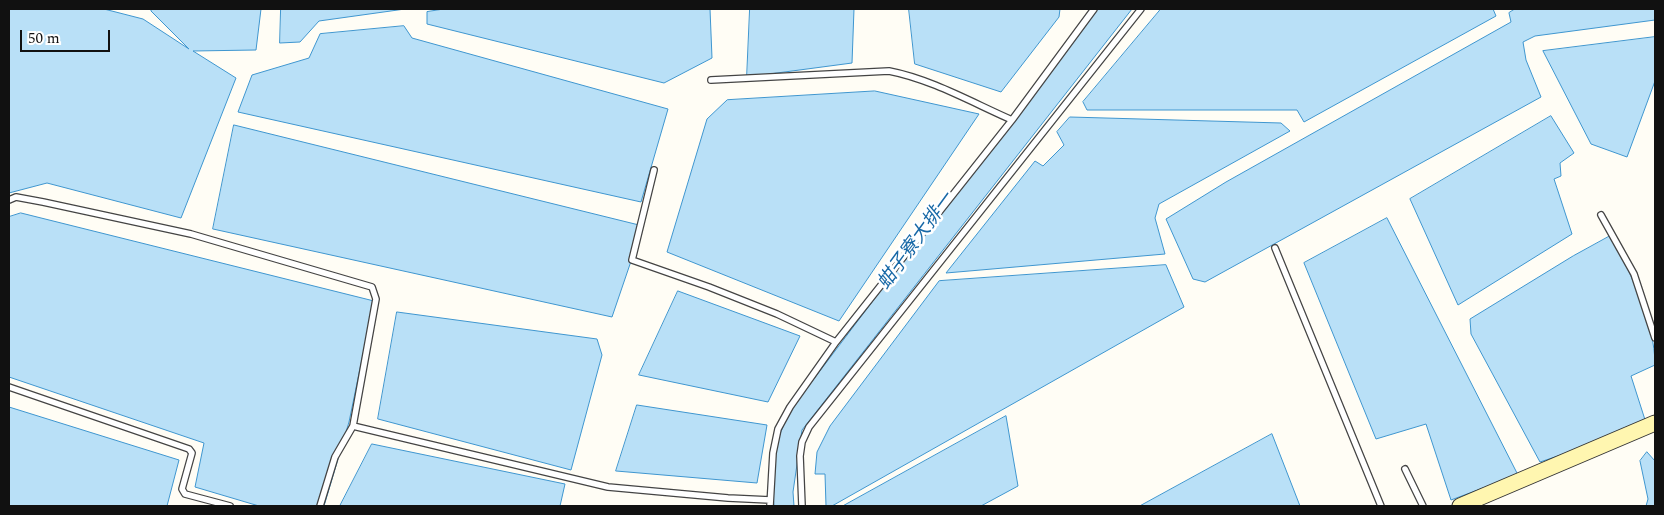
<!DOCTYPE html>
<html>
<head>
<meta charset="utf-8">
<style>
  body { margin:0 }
  #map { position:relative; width:1664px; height:515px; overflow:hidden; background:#fffdf5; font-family:Spectral,serif }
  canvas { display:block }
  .frame { position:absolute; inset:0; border:10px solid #111; pointer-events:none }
  .scale { position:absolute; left:20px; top:30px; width:90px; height:22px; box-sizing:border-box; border:2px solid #111; border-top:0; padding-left:6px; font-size:15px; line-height:18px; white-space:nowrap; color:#111; -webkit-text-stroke:4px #fff; paint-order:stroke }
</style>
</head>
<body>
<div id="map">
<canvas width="1664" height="515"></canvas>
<div class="frame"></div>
<div class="scale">50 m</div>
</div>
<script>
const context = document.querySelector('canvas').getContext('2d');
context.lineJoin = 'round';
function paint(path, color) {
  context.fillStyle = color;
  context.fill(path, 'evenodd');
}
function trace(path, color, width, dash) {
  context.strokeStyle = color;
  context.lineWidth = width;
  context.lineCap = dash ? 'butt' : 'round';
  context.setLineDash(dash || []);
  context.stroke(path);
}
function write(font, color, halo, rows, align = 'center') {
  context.font = font + ' Spectral,"Noto Sans TC",serif';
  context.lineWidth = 5;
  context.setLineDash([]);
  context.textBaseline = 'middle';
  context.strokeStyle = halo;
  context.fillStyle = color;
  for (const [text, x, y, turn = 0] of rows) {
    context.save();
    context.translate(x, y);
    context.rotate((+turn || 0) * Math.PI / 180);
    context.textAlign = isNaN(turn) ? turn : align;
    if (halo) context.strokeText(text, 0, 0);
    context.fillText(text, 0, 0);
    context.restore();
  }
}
const water = new Path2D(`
  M9 9H104L143 19 189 49 151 11V9H261L256 50 193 51 236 78 181 218 47 183 9 193Z
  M281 9H405L319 21 300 42 280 43Z
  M444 9H710L712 58 664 83 427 24V12Z
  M750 9H854L852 63 747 77Z
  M909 9H1060L1059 17 1001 92 915 64Z
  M1094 9H1132L802 430 793 492 794 506H774L772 486 775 446 789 412Z
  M1161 9H1493L1496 16 1304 122 1297 110H1087L1083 102Z
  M1515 9H1655V20L1535 36 1523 42 1526 60 1541 97 1205 282 1193 279 1166 219 1226 182 1511 22 1509 13Z
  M404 26 412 38 668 109 641 202 238 112 252 75 309 58 320 34Z
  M1655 37V81L1627 157 1591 144 1543 51Z
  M875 91 979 114 839 321 667 252 707 119 727 100Z
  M1551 116 1574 153 1560 163 1561 176 1554 179 1572 234 1458 305 1410 199Z
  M1070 117 1281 123 1290 131 1159 204 1155 218 1165 254 946 273 1035 161 1043 166 1064 145 1057 132Z
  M234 125 643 226 612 317 213 229Z
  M21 213 374 301 349 422 324 506H259L195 487 204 443 9 377V217Z
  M1387 218 1518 475 1451 500 1426 424 1376 439 1304 263Z
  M1612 235C1630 274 1655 322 1655 365L1631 376 1647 426 1540 462 1471 334 1470 319 1573 256Z
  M1166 265 1184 307 832 506H826L825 474H815L817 452 830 426 939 281Z
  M678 291 800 336 768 402 639 375Z
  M397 312 597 339 602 355 571 470 378 419Z
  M637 405 767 425 757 483 616 471Z
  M9 407 179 460 167 506H9Z
  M1006 416 1018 486 981 506H843Z
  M1272 434 1300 506H1140Z
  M372 444 565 484 560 506H340Z
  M1647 452 1655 461V506H1646L1648 499 1640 461Z`);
paint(water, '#b9e0f7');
trace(water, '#3f96cf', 1);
const lane = new Path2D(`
  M711 80 889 71C931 79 973 103 1012 120
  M654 170 632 260 709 287 777 314 836 342
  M9 200 16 197 43 202 191 234 372 287 376 299 353 426
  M1601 215 1634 274 1655 338
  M1275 248 1381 506
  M9 387 189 449 192 453 182 489 185 494 230 506
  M1405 469 1423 506
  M320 506 335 457 353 426 608 487 728 498 770 500
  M770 506 773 453 778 429 790 407 836 342 1012 120 1094 9
  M802 506 800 456 802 442 809 427 1141 9`);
const secondary = new Path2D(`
  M1460 506 1655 423`);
trace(lane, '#444', 8);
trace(secondary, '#333', 17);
trace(lane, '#fff', 5.5);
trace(secondary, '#fff6b0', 15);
write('italic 19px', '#1768a6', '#fff', [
  ["蚶子寮大排一",917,242,-54]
]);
</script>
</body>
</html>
